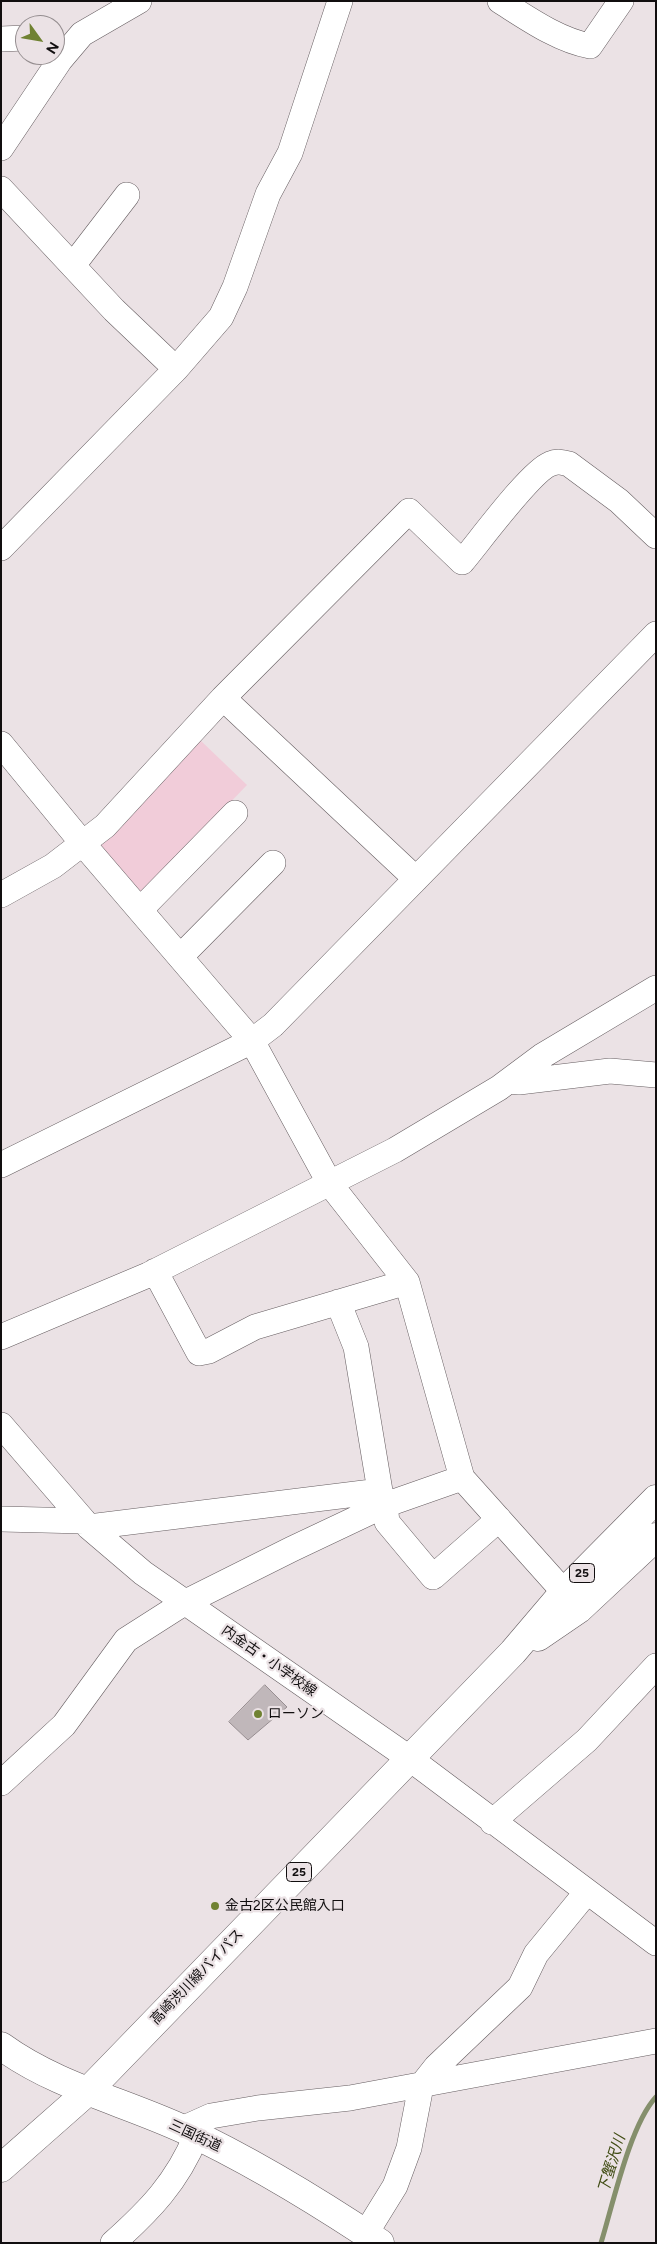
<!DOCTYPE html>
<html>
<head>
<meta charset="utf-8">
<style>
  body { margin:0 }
  #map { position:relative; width:657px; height:2244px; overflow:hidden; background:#ebe2e5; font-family:Figtree,sans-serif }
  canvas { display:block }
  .frame { position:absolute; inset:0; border:2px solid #110e0f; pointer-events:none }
  .north { position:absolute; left:15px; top:15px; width:50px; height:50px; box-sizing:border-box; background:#ebe2e5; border:1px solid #948d8f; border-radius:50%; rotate:122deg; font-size:14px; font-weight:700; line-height:20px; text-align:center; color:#110e0f }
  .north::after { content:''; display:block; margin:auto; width:18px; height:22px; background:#708232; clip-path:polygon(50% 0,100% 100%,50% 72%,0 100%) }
</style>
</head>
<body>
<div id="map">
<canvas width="657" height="2244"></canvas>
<div class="frame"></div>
<div class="north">N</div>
</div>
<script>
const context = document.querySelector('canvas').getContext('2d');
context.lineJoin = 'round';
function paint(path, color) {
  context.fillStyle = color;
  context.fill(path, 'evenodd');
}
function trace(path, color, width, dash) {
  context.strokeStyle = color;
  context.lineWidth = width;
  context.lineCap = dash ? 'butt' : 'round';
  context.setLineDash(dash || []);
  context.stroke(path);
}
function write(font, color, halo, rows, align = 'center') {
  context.font = font + ' Figtree,"Noto Sans JP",sans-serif';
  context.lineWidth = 4.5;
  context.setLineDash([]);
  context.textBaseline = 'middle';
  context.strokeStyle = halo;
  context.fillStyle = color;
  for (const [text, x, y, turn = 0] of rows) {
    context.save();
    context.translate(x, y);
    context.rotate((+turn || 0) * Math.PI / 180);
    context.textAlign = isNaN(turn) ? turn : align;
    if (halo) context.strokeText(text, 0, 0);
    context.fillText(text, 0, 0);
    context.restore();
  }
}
paint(new Path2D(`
  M199 739 247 785 138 898 98 845Z`), '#f1ccd9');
trace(new Path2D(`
  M601 2243C613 2204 630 2125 656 2097`), '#858f6c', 5);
const building = new Path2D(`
  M265 1685 287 1707 248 1740 229 1722Z`);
paint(building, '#c0b7ba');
trace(building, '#978e91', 1);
const minor = new Path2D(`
  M500 1C527 18 558 40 590 46L621 1
  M1 39 25 38
  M1 148 60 60 82 34 139 1
  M1 189 114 310 176 369
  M74 264 127 195
  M1 548 176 369 221 317 235 287 268 194 290 153 340 1
  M223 698 416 879
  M1 744 84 845 252 1041 330 1184 407 1282 462 1478 564 1592
  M1 895 53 866 105 826 223 698 409 511 462 562C479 542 530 472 550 464 557 461 562 462 569 464L619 501 656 536
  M140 910 235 813
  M180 957 273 863
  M509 1081 519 1082 610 1071 656 1075
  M1 1165 252 1041 273 1025 656 634
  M155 1271 199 1353 209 1351 255 1327 407 1282
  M338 1302 356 1347 380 1491
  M1 1337 148 1275 395 1150 499 1088 542 1056 656 988
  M1 1425 89 1527 143 1573 409 1758 656 1943
  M1 1519 84 1521
  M89 1527 380 1491 385 1505 387 1522 433 1577 499 1519
  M1 1783 64 1725 126 1640 184 1603 292 1549 385 1505 462 1478
  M492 1822 587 1740 656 1666
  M182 2129 211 2116 258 2108 350 2098 656 2041
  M366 2233 395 2186 409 2148 421 2086 436 2067 520 1987 536 1954 586 1893
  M113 2243C150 2210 177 2182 196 2136`);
const major = new Path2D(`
  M538 1637 579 1609 656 1537
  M1 2046C56 2086 122 2101 183 2129 252 2161 317 2201 380 2243
  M1 2168 86 2093 513 1652 564 1592 656 1499`);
trace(minor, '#655d60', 26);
trace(major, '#655d60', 29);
trace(minor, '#fff', 25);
trace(major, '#fff', 28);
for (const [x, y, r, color] of [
  [258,1714,5,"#708232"],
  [215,1906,5,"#708232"]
]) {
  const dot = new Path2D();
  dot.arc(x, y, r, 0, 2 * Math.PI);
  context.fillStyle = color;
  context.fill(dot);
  trace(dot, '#ebe2e5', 2);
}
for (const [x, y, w] of [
  [582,1573,25],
  [299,1872,25]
]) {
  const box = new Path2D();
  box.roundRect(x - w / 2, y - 9.5, w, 19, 4);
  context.fillStyle = '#ebe2e5';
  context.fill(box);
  trace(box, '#110e0f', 1);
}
write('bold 12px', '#110e0f', null, [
  ["25",582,1573],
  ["25",299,1872]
]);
write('14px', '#110e0f', '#ebe2e5', [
  ["内金古・小学校線",269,1661,35],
  ["高崎渋川線バイパス",197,1977,-46],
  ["三国街道",195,2136,25]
]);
write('14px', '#110e0f', '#ebe2e5', [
  ["ローソン",268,1714],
  ["金古2区公民館入口",225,1906]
], 'left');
write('italic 15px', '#404c13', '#ebe2e5', [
  ["下蟹沢川",612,2164,-73]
]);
</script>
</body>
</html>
